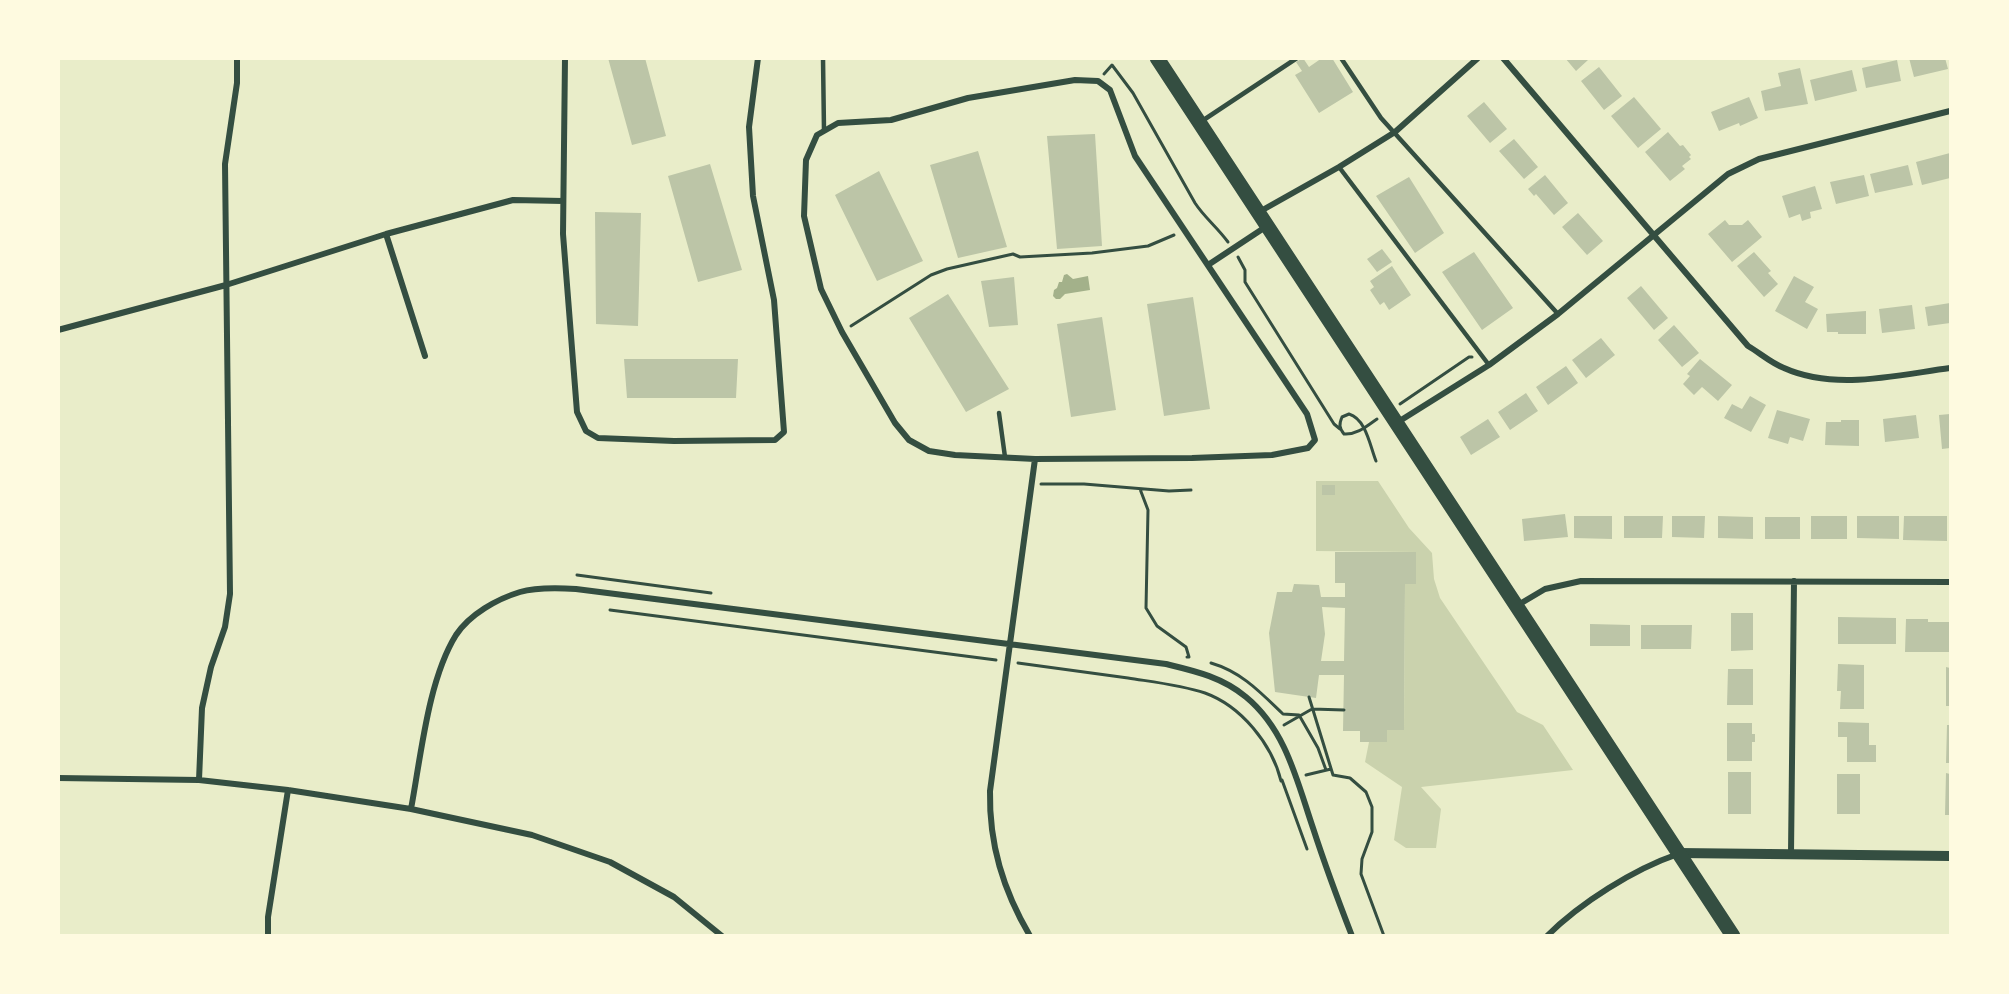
<!DOCTYPE html>
<html>
<head>
<meta charset="utf-8">
<style>
  body { margin:0 }
  #map { position:relative; width:2009px; height:994px; overflow:hidden; background:#e9edc9; font-family:"Fira Sans Condensed",sans-serif }
  canvas { display:block }
  .frame { position:absolute; inset:0; border:60px solid #fefae0; pointer-events:none }
</style>
</head>
<body>
<div id="map">
<canvas width="2009" height="994"></canvas>
<div class="frame"></div>
</div>
<script>
const context = document.querySelector('canvas').getContext('2d');
context.lineJoin = 'round';
function paint(path, color) {
  context.fillStyle = color;
  context.fill(path, 'evenodd');
}
function trace(path, color, width, dash) {
  context.strokeStyle = color;
  context.lineWidth = width;
  context.lineCap = dash ? 'butt' : 'round';
  context.setLineDash(dash || []);
  context.stroke(path);
}
paint(new Path2D(`
  M1316 481H1378L1409 528 1432 553 1434 579 1440 598 1517 712 1543 725 1573 770 1421 787 1441 809 1436 848H1406L1394 840 1402 787 1365 762 1369 742H1387V730H1404L1405 584 1415 552 1316 551Z`), '#cad2ad');
paint(new Path2D(`
  M1067 274 1073 279 1088 276 1090 290 1065 294 1060 299H1056L1053 296 1054 290 1057 288 1059 282H1062L1064 275Z`), '#a3b18a');
paint(new Path2D(`
  M608 58H645L666 136 632 145Z
  M1303 58 1309 67 1322 58H1332L1353 92 1319 113 1295 75 1302 71 1296 62Z
  M1565 58H1587L1588 60 1576 71Z
  M1909 58H1945L1948 69 1914 77Z
  M1897 60 1901 81 1866 88 1862 68Z
  M1599 67 1622 96 1604 110 1581 81Z
  M1800 68 1808 104 1765 111 1761 91 1781 86 1778 73Z
  M1852 70 1857 91 1815 101 1810 80Z
  M1634 97 1661 129 1638 148 1611 116Z
  M1749 97 1758 118 1740 126 1739 123 1719 131 1711 112Z
  M1484 102 1507 129 1490 143 1467 116Z
  M1668 132 1680 146 1683 145 1691 155 1689 157 1691 159 1682 166 1685 169 1670 181 1645 152Z
  M1095 134 1102 246 1057 249 1047 136Z
  M1514 139 1538 167 1524 179 1499 151Z
  M978 151 1007 247 958 258 930 165Z
  M1950 153V178L1922 185 1916 162Z
  M710 164 742 270 698 282 668 176Z
  M1908 165 1913 185 1875 193 1870 174Z
  M879 171 923 261 877 281 835 195Z
  M1545 175 1568 203 1554 215 1536 194 1534 196 1528 189Z
  M1864 175 1869 196 1836 204 1830 182Z
  M1409 177 1444 233 1415 253 1376 196Z
  M1815 186 1822 209 1810 212 1811 218 1802 221 1800 214 1789 218 1782 196Z
  M595 212 641 213 638 326 596 324Z
  M1578 213 1603 241 1587 255 1562 227Z
  M1725 220 1729 225H1742L1748 220 1762 237 1732 262 1708 234Z
  M1382 249 1392 262 1377 272 1367 259Z
  M1474 252 1513 308 1482 330 1442 272Z
  M1754 252 1771 271 1768 273 1778 284 1764 297 1737 266Z
  M1392 266 1411 295 1389 310 1384 302 1380 305 1370 290 1374 287 1370 281Z
  M1794 276 1814 287 1805 302 1818 309 1807 329 1775 311Z
  M1014 277 1018 325 989 327 981 281Z
  M1641 286 1668 318 1654 330 1627 298Z
  M948 294 1009 389 966 412 909 318Z
  M1193 297 1210 409 1164 416 1147 304Z
  M1950 303V323L1928 326 1925 307Z
  M1912 305 1915 329 1882 333 1879 309Z
  M1866 311V334H1838V332H1827L1826 314Z
  M1102 317 1116 410 1071 417 1057 324Z
  M1674 325 1699 353 1682 367 1658 340Z
  M1601 338 1615 355 1586 378 1572 360Z
  M624 359H738L736 398H627Z
  M1700 359 1732 385 1718 401 1702 387 1694 395 1683 384 1690 376 1687 374Z
  M1566 366 1578 383 1548 405 1536 387Z
  M1526 393 1538 411 1510 430 1498 412Z
  M1750 396 1766 405 1751 432 1724 418 1732 404 1742 409Z
  M1777 410 1810 419 1803 441 1790 437 1788 444 1768 438Z
  M1950 414V448L1942 449 1939 415Z
  M1916 415 1919 438 1885 442 1883 419Z
  M1488 419 1500 437 1471 455 1460 437Z
  M1841 420H1859V446L1825 445 1826 422H1841Z
  M1322 485H1335V495H1322Z
  M1565 514 1568 537 1524 541 1522 519Z
  M1574 516H1612V539L1574 538Z
  M1624 516H1663L1662 538H1624Z
  M1672 516H1705L1704 538 1672 537Z
  M1718 516 1753 517V539L1718 538Z
  M1811 516H1847V539H1811Z
  M1857 516H1899V539L1857 538Z
  M1904 516H1947V541L1903 540Z
  M1765 517H1800V539H1765Z
  M1335 552H1416V584H1405L1404 730H1387V742H1360V731H1343L1344 675H1319L1316 698 1275 692 1269 633 1277 592H1292L1294 584 1319 585 1321 597H1345V583H1335ZM1322 607 1345 608 1344 661H1321L1325 634Z
  M1731 613H1753V650L1731 651Z
  M1838 617 1896 618V644H1838Z
  M1906 619H1928V622H1950V652H1905Z
  M1590 624 1630 625V646H1590Z
  M1641 625H1692L1691 649H1641Z
  M1838 664 1864 665V709H1840L1841 691H1837Z
  M1946 667 1950 668V706H1946Z
  M1728 669H1753V705H1727Z
  M1838 722 1869 723V745H1876V762H1847V737H1838Z
  M1727 723H1752V734H1755V742H1752V761H1727Z
  M1947 725H1950V763H1946Z
  M1728 772H1751V814H1728Z
  M1946 773 1950 774V815H1945Z
  M1837 774H1860V814H1837Z`), '#bcc5a7');
trace(new Path2D(`
  M1104 74 1112 65 1133 93 1195 203C1204 217 1217 227 1228 242
  M1238 257 1245 270V282L1334 424 1340 429
  M851 326 931 275 947 269 1013 254 1020 257 1092 253 1148 246 1174 235
  M1400 404 1469 357H1472
  M1376 461C1370 446 1366 419 1349 414L1342 417C1339 424 1339 428 1344 434 1357 435 1367 426 1377 419
  M1041 484H1084L1169 491 1191 490
  M1140 489 1148 510 1146 608 1157 626 1186 647 1189 657H1187
  M577 575 711 593
  M610 610 996 660
  M1018 663C1054 668 1091 673 1128 678 1153 682 1181 685 1205 693 1241 706 1272 744 1281 781
  M1211 663C1242 672 1261 693 1283 714L1299 715 1318 748 1326 770
  M1309 697 1333 775 1350 778 1366 792 1372 807V832L1362 859 1361 874 1384 936
  M1284 725 1312 709 1344 710
  M1306 775 1331 769
  M1282 780 1307 849`), '#344e41', 3);
trace(new Path2D(`
  M823 58 824 131
  M1341 58 1381 118 1558 314
  M1202 121 1297 58
  M1339 167 1489 365
  M999 413 1005 457`), '#344e41', 4.5);
trace(new Path2D(`
  M565 58 563 234 577 412 586 431 598 438 674 441 775 440 784 432 774 300 753 196 749 127 758 58
  M1503 58 1748 346C1760 353 1771 363 1784 368 1835 391 1897 375 1950 368
  M1075 80 1098 81 1110 90 1135 156 1307 414 1315 440 1308 448 1272 455 1192 458 1035 459 955 455 929 451 909 440 895 423 842 332 821 289 804 216 806 160 817 135 838 123 891 120 968 98Z
  M1259 212 1339 167 1395 132 1478 58
  M386 234 425 356
  M1208 265 1267 226
  M58 330 226 285 386 234 513 200 563 201
  M1398 422 1489 365 1558 314 1728 174 1759 159 1950 111
  M1518 605 1545 589 1581 581 1950 582
  M58 778 199 780 288 790 411 809 532 835 610 862 674 897 722 936
  M199 780 202 708 211 667 225 627 230 594 225 164 237 83V58
  M411 809C421 756 428 680 456 635 470 614 497 599 520 592 537 587 559 588 576 589L1166 664C1195 671 1222 677 1246 697 1286 730 1297 781 1313 828 1325 865 1338 900 1352 936
  M1791 853 1794 581
  M268 936V917L288 790
  M1030 936C1003 890 989 844 990 791L1035 459
  M1547 936C1580 903 1634 869 1678 854`), '#344e41', 6);
trace(new Path2D(`
  M1678 853 1950 856`), '#344e41', 10);
trace(new Path2D(`
  M1157 58 1733 936`), '#344e41', 15);
</script>
</body>
</html>
